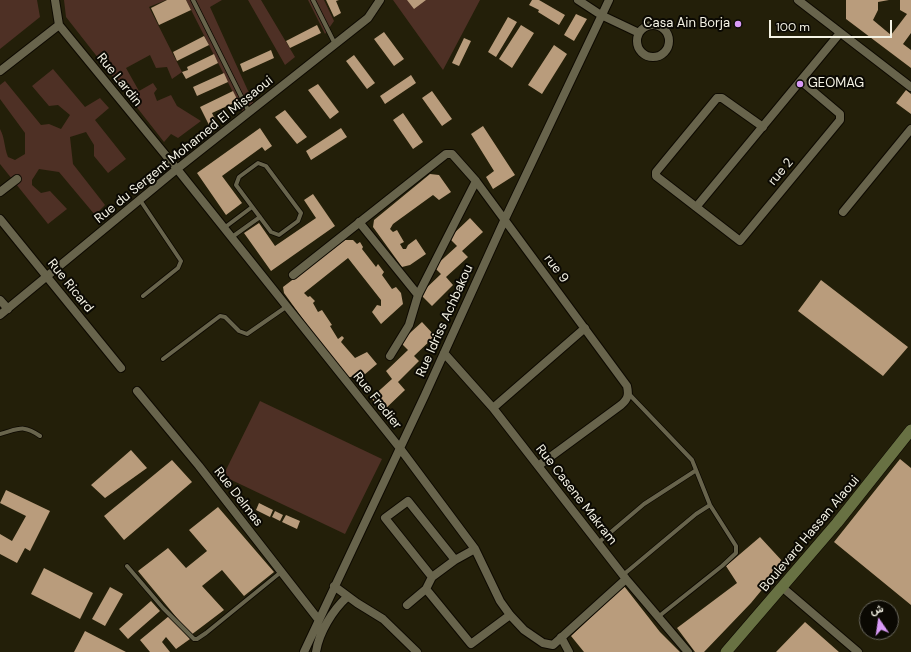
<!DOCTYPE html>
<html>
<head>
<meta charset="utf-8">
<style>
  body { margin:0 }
  #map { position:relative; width:911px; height:652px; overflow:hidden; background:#231f09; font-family:"DM Sans",Vazirmatn,sans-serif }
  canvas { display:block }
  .north { position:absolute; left:859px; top:600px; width:40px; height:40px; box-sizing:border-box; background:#0b0903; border:1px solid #69675d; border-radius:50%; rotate:347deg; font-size:11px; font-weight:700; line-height:16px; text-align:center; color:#f5f3e5 }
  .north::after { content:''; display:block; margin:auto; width:14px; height:18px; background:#d99af7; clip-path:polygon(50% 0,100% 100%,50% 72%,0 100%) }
  .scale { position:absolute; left:769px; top:20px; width:123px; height:18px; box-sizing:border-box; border:2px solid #f5f3e5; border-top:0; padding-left:5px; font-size:12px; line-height:14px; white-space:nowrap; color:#f5f3e5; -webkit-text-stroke:3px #0b0903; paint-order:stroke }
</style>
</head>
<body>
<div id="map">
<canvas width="911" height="652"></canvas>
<div class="north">ش</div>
<div class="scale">100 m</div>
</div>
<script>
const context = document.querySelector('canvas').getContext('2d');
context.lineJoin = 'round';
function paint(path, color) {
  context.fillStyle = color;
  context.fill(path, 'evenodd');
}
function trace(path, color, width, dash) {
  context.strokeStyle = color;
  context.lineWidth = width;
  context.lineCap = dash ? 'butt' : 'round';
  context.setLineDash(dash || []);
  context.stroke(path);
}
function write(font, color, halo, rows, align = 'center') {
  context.font = font + ' "DM Sans",sans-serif';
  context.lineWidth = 4;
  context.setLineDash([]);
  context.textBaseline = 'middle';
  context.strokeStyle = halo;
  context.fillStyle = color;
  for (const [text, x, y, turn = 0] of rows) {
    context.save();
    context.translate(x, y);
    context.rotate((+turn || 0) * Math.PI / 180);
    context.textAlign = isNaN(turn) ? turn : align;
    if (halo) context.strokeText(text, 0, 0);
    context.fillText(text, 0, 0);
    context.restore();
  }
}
paint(new Path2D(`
  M0 0H37L40 17 0 49Z
  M64 0H166L149 7 182 72 172 79 167 67 156 68 150 55 126 68 139 91 153 83 157 89 154 93 157 101 171 95 177 106 201 121 178 138 171 134 164 142 66 17Z
  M186 0H222L210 7 254 104 243 112Z
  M248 0H261L295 57 285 65Z
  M308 0H324L334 21 325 34Z
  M393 0H480L443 70Z
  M53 69 85 107 100 98 109 108 95 120 126 159 108 173 94 156V145L86 132 70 137 73 164 105 205 95 215 59 172 39 169 32 180V185L41 193 50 191 67 209 48 224 0 164V129C5 138 4 147 8 157L15 160 25 154V133L0 99V85L5 81 41 125 49 124 61 129 70 115 58 105 49 106 32 86Z
  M260 401 382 459 345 534 223 476Z`), '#4e3025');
paint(new Path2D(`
  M167 0H186L191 10 159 25 151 8Z
  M326 0H339L336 1 341 13 334 17Z
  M407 0H426L414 9Z
  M532 0H539L565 15 559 25 538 12 539 10 529 5Z
  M846 0H889L878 2V10L873 20 891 35 907 14 900 10V0H911V33L903 44 911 50V68L846 19Z
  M576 14 587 19 574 41 564 35Z
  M508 17 517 22 496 57 488 52Z
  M317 25 321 33 290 48 286 41Z
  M521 25 534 33 512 68 499 59Z
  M384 32 404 59 394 66 374 39Z
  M204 36 209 45 177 61 173 52Z
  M464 38 471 41 459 66 452 63Z
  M554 45 567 54 542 94 528 85Z
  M271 50 274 58 243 72 240 64Z
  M214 54 218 63 186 79 182 72 188 70 187 67Z
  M354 55 375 83 367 89 346 61Z
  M224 73 228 82 197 96 193 87Z
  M411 75 416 83 385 104 380 96Z
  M318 84 339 112 330 119 308 90Z
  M906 90 911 94V114L896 103Z
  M233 91 238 101 212 113 218 125 211 129 200 107Z
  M432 91 452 119 442 126 422 98Z
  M285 110 307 137 297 144 275 117Z
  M403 113 423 142 413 149 393 120Z
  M483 126 515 175 493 189 486 177 494 171 471 134Z
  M260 128 272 146 265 151 262 147 222 176 242 203 226 215 197 173Z
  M341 128 347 137 311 160 306 151Z
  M430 174 439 175 451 192 439 200 433 195 393 224 390 229 393 232 397 230 404 242 400 244 403 249H406L408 245 416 239 426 254 410 265 402 267 373 227 374 220Z
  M313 194 335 226 271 271 244 233 259 223 275 246 316 218 304 200Z
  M470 218 483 232 462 251 468 257 446 277 453 285 432 306 420 294 441 274 434 267 457 246 449 238Z
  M345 240H353L357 244 360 242 363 247 362 249 376 267 378 264 384 272 382 275 392 289 396 287 401 293 403 304 381 324 372 312 377 305 381 306V300L348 258 304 293 308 297 310 296 315 301 313 303 318 312 322 310 332 325 330 326 338 339 342 336 344 338 341 342 355 358 367 352 377 364 364 375 356 377H345L284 293 283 287Z
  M821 280 908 347 883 376 798 311Z
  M422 322 435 336 414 356 419 361 398 382 405 390 383 411 371 398 392 379 386 371 408 350 400 342Z
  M131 450 147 468 105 498 91 485Z
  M900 459 911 468V605L834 542Z
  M172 460 192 482 124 540 104 516Z
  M6 490 50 511 30 551 25 548 17 563 0 554V534L12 541 26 516 0 503Z
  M259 503 273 510 270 517 256 510Z
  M218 507 274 572 244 596 222 570 202 586 224 610 191 635 138 571 168 548 186 568 207 551 189 530Z
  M275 511 283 515 280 521 272 517Z
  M286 515 300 521 297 529 282 522Z
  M760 537 784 563 751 603 704 652H695L677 628 737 583 726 566Z
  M44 568 93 593 80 619 31 594Z
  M624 586 660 632 680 652H584L571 636Z
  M110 587 123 594 105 626 92 619Z
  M151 601 160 611 128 639 119 629Z
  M169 616 190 639 176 649 166 637 162 642 170 652H150L140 640Z
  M805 622 839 652H776Z
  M85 631 126 652H74Z`), '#b99c7c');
const lane = new Path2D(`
  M193 0 249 112
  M313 0 335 44
  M258 163 266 166 301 213 298 221 279 235 271 232 236 185 239 177Z
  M140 200 181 261 178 268 143 296
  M224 228 252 207
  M232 237 260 217
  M163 359 220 316 225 317 239 331 247 334 286 307
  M629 394 692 460 710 505
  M0 434C19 429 23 424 40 436
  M598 543 644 504 695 471
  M127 566 163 608 194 639H197L206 633 281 572
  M623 575 696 514 710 505 736 546V553L722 566 658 617`);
const street = new Path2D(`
  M55 0 59 25 177 169 399 447 475 549 500 601 510 615 524 630 543 643 553 645 626 579
  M578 0 601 15 639 33
  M798 0 911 87
  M637 41a16 16 0 1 1 32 0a16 16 0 1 1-32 0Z
  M0 71 59 25
  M763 127 722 98H717L656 172V176L740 241 840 120V114L801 81
  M0 192 17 179
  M697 206 840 33
  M843 212 911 129
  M0 219 121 368
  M359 222 418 295
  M293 275 446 154H452L476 181 627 386C629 395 628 399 621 405L538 466
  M0 300 8 309
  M0 315 177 169 368 18 380 0
  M444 353 493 408 626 579 688 652
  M390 356 409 325 418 295 476 181
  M137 391 199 466 318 619
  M493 408 585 328
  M432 577 385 518 408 501 455 560
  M334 586 357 603 383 619 417 652
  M783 588 858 652
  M426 589 471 644 510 615
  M407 605 426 589 432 577 455 560 475 549
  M561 637 569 652
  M304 652 425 395 504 221 609 0
  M316 652C319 632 333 610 347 597`);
const secondary = new Path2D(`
  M726 652 837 523 911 430`);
trace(lane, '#0d0900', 5.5);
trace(street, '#0d0900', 10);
trace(secondary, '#0d0900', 12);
trace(lane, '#68644c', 4);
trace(street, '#68644c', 8);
trace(secondary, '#687143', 11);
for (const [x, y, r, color] of [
  [738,24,4,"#d99af7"],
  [800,84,4,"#d99af7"]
]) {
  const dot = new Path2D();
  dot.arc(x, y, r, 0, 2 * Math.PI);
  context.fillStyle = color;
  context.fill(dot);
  trace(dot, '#0b0903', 1.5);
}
write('13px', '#f5f3e5', '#0b0903', [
  ["Casa Ain Borja",730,24],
  ["GEOMAG",808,84,"left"]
], 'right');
write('13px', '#f5f3e5', '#0b0903', [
  ["Rue Lardin",119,80,51],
  ["Rue du Sergent Mohamed El Missaoui",184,150,-39],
  ["rue 2",781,172,-50],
  ["rue 9",556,269,53],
  ["Rue Ricard",70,286,51],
  ["Rue Idriss Achbakou",445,321,-66],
  ["Rue Fredier",377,401,51],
  ["Rue Casene Makram",576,495,52],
  ["Rue Delmas",238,497,52],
  ["Boulevard Hassan Alaoui",810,534,-50]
]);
</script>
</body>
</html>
